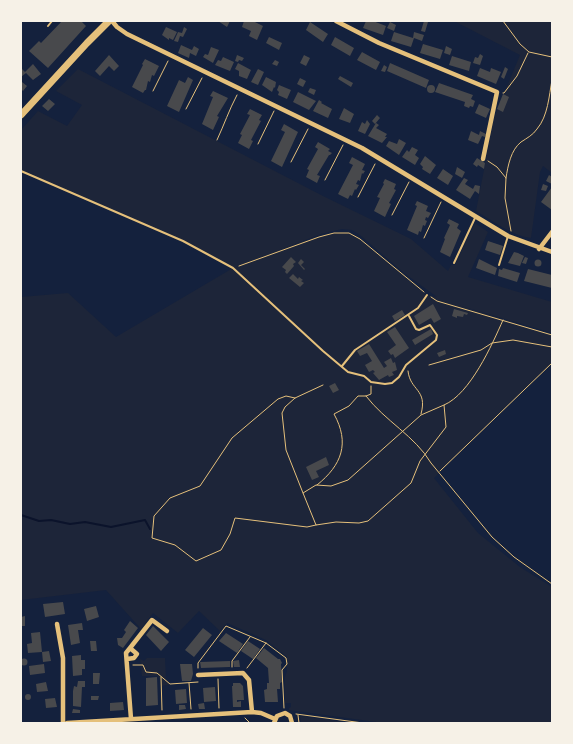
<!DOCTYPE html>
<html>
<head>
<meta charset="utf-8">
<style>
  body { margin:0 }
  #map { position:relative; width:573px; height:744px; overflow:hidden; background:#14213d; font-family:Inter,sans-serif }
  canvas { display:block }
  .frame { position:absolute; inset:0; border:22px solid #f6f1e7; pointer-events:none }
</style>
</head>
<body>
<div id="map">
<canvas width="573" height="744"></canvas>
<div class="frame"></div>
</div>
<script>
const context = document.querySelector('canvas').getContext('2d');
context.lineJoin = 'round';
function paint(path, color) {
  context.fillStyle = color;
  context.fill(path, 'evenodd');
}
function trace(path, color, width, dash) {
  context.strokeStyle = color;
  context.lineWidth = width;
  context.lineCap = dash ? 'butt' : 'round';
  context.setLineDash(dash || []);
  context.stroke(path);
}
paint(new Path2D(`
  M454 21H552V173L543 166 540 172 531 238C511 235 493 221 476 211L494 118 520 55Z
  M78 69 323 196 411 239 448 271 451 265H455L475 223 488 232 468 277 552 302V333L458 305 552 335V363L434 478 478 533 520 567 552 587V723H383L289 710V708L291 707V703H285V677L287 671V657L266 640 227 623 220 631 199 611 178 633 153 613 141 629 106 590 21 600V297L68 293 116 337 233 268 183 241 21 171V130L38 111 67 126 82 105 56 91ZM342 229 352 230 360 235 404 273 437 297 427 295 360 239C356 237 352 234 349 233 329 229 281 250 261 257L321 234Z
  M147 658H165L166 679 169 683V685L161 686 160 679 157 676H142L140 659 144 661Z
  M300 716 351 723H301Z`), '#1d2539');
trace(new Path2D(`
  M21 515 39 521 51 520 70 524 85 522 111 527 145 520 150 529`), '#0b132b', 2);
paint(new Path2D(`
  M62 21H81L86 26 48 68 29 51 39 41 41 43Z
  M218 21H230L227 27Z
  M244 21H253L263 26 257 40 249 36 251 31 242 27Z
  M366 21H373L386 26 383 35 363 28Z
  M424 21 428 22 425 32 421 31Z
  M310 22 328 34 323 42 306 30Z
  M390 22 396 25 394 31 387 28Z
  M166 27 177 32 173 40 169 38V40L162 35Z
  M184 27 187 29 183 37 180 36 178 42 174 41 178 32 182 33Z
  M394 32 413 38 414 32 424 35 422 41 414 38 411 47 391 41Z
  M269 37 282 43 279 50 266 43Z
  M335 37 354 48 350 56 331 45Z
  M423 44 443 50 440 59 420 53Z
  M181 45 192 50 194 46 199 49 196 56 190 53 189 58 178 53Z
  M446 46 452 49 450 55 444 53Z
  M211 47 219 50 213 63 203 57 205 54 208 55Z
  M362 52 380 62 376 70 357 60Z
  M480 54 483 56 480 65 473 63 475 57 478 58Z
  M109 55 119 66 114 71 109 66 100 76 95 71Z
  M237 55 244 58 242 61 239 60 238 62 235 61Z
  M304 55 310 58 306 66 300 63Z
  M452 56 471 62 469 71 449 65Z
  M223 57 234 62 230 71 215 65 218 60 221 61Z
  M145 59 159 66 154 76 152 75 150 82 148 81 146 90H145L143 93 132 87 143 65 142 64Z
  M275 60 279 62 277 66 272 64Z
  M238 63 251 70 247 79 239 76V71L235 69Z
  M390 63 429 80 426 88 387 71Z
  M33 64 41 74 33 80 26 73 21 77V68L25 72Z
  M384 65 387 67 385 72 381 71Z
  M505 67 508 69 504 79 501 77Z
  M480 68 490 72 491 68 501 72 496 84 477 76Z
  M258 69 264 72 258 85 251 82Z
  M340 76 353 83 351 87 338 79Z
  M188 77 193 80 179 112 167 106 179 80 185 83Z
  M266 77 276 82 275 88 274 87 272 92 262 85Z
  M300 78 306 81 303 87 297 84Z
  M22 82 27 86 23 91 21 89Z
  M439 83 473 95 471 99 475 101 473 107 470 106 469 108 464 106 465 102 435 92Z
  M279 85 291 90 287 99 278 95 279 92 277 90Z
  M427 89a4 4 0 1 1 8 0a4 4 0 1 1-8 0Z
  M310 88 316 90 314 95 308 92Z
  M213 91 228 98 217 116 219 117 213 130 202 124 213 97 210 96Z
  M298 92 316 101 309 110 293 102Z
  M503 94 509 97 503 112 497 109Z
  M49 99 55 104 48 111 42 106Z
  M319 100 322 102 321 103 332 109 328 118 313 111Z
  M479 104 490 109 486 118 475 113Z
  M344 108 354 114 350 123 339 119Z
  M250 109 262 115 259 120 261 121 251 140 253 141 249 149 238 143 242 135 240 134 250 115 247 114Z
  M377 115 380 118 375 124 372 121Z
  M367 120 370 124 365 134 358 131 362 122 365 124Z
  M376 123 379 125 376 128 387 134 385 137H387L382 143 368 136Z
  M284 124 298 132 282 167 271 161 285 132 281 130Z
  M471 131 479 135 480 131 486 134 485 137 482 136 478 144 468 140Z
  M399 139 406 143 399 155 386 146 389 141 397 144Z
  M318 142 330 149 328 151 332 153 330 155H329L317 175 320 176 317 183 306 177 309 170 307 169 318 149 315 147Z
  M412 147 418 150 415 155 419 158 415 165 402 157 407 150 409 152Z
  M425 156 436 165 430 174 422 169 423 167 420 164Z
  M352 157 365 164 362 170 365 171 363 174 362 173 360 181 358 180 356 184 359 185 356 190 355 189 352 196 350 195 348 199 338 194 353 165 349 163Z
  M477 158 485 163 484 169 478 165 477 167 473 164Z
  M457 167 465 172 462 178 455 174Z
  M443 169 453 176 448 185 437 178Z
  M549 175 552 177V184L546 181Z
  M464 178 468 180 465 184 473 189 475 185 480 186 479 194 475 191 470 199 456 190Z
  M385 179 396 184 394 189 396 190 389 203 391 204 385 217 374 211 380 198 377 197 384 184 383 183Z
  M543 184 548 186 546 191 541 190Z
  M552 187V210L541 202Z
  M417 201 428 206 426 211 431 213 428 218 426 217 425 220 427 221 425 226 423 225 421 232 419 231 418 235 407 230 417 206 415 205Z
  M449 219 459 224 457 228 461 231 450 257 440 252 445 239 444 238 450 225 447 223Z
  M488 241 503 246 500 255 485 250Z
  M514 252 518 253 524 256 520 266 508 263Z
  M291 257 296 262 293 264 294 266 287 274 285 272 286 270 282 267Z
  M525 257 528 258 526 264 522 263Z
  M301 259 304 262 301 265 305 269 304 270 298 263Z
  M479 259 497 268 495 275 476 268Z
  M534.5 263a3.5 3.5 0 1 1 7 0a3.5 3.5 0 1 1-7 0Z
  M503 268 520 273 517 282 498 276 499 269 502 270Z
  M528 269 552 275V288L524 281Z
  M293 274 298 279 299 277 303 280 301 281 304 283 300 287 289 278Z
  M433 304 441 319 434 323 431 318 419 325 414 316Z
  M454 309 468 313 467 315 464 314 463 317 457 316V318L452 316Z
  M402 310 405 315 395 321 392 316Z
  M395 327 409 348 395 358 393 354 391 355 388 351 396 345 387 332Z
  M431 329 433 334 415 345 412 340Z
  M369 344 384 368 387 366 384 362 391 358 393 363 395 362 397 370 392 372 394 375 389 377 388 375 379 380 373 373 375 372 373 370 369 372 365 365 372 361 367 353 360 356 357 351Z
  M445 350 446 354 439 357 437 353Z
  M335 383 339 390 333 393 329 386Z
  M326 457 329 465 316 471 319 477 312 480 306 467Z
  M63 602 65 614 45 617 43 604Z
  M96 606 99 617 87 621 84 609Z
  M25 616V626H21V617Z
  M130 621 138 628 123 648 118 645 117 638H122L126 632 124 630Z
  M82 623 83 630H78L80 643 71 645 68 625Z
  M153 626 169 642 161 651 146 635Z
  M203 628 212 635 194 657 185 650Z
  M40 632 42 652 28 653 27 644 32 643 31 633Z
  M226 633 243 644 237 653 219 641Z
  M90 641H96L97 651H91Z
  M248 641 260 649 253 659 241 651Z
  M264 648 278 659H280L282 663 281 664 282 682 280 683V689H277L278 702H265L264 690 267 689V683H269L268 668 256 658Z
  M49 651 51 661 43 662 42 652Z
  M81 655V660H85V669H82V675L73 676 72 656Z
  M20.5 662a3.5 3.5 0 1 1 7 0a3.5 3.5 0 1 1-7 0Z
  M239 660 240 667H234L233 661Z
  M230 661V667L201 668 200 662Z
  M44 664 45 673 30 675 29 666Z
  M180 664H192L193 674 191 681H182Z
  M93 673H100L99 684H93Z
  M157 677 158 705 146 706V678Z
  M78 681H85V687H82L81 707 73 706V691L74 686 77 687Z
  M46 682 48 691 37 692 36 684Z
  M233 683H240L243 686 244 700H237V702L241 701V707H233L232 686H233Z
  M215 687 216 701 204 702 203 688Z
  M186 689 187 703 176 704 175 690Z
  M25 697a3 3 0 1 1 6 0a3 3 0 1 1-6 0Z
  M91 696H99L98 700H91Z
  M55 698 57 707 46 708 45 699Z
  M123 702 124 710 110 711V703Z
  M204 703 205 709H199L198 704Z
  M179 705H185L186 709 179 710Z
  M73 709 80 710V713H72Z`), '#48494c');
trace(new Path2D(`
  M503 21 520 44 529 52 552 57
  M153 91 168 61
  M503 93H504L517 76 528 53
  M186 109 202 78
  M217 140C224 125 229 110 237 95
  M258 144 274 111
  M488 161 497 167 506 178 505 198 511 231
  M291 162 308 129
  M506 178C508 165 511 150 521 142 527 138 533 135 537 129 548 116 549 96 552 80
  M325 180 343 145
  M358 197 375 164
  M392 215 409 182
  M424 238 441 202
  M239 266 319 237 334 233H349L360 239 424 292
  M431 297 437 301 552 335
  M429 365 481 350 492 343 513 340 552 347
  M408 371C410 391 428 389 421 414
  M366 396C385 421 415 436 431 463L492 537 514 557 552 584
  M295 398 286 396 278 399 232 438 200 486 170 498 154 516 152 538 175 545 196 561 221 550 230 534 235 518 307 527 316 525
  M444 405 421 415 348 480 331 486 316 485 303 493 316 525 336 522 359 523 368 521 411 483 420 461 446 427 444 405C470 394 492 345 503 320
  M440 471 552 363
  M317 485C342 465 350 443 334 414L349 406 358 396H366L371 394V386
  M303 493 286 450 282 413 285 407 295 398 323 385
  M133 665H143L146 672 157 673 170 684 198 682
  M232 667V661L250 637
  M198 668V663L226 626 266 643 286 658 287 664 282 670 284 708
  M247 668 266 643
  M161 677 162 710
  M218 679 219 708
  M189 683 191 709
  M296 714 363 723
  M298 715 299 723
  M245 718 250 723`), '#e5c07b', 1);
trace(new Path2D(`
  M48 26 52 21
  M21 171 183 241 233 268 323 351 348 372 364 376 371 382 385 384 392 383 399 377 406 365 436 340 437 335 430 325 419 330 416 329 409 316
  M454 263 475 218
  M499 265 508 236
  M342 366 355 350 418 308 427 295`), '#e5c07b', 2);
trace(new Path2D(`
  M112 21 117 27 127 34 362 148 508 236 552 252
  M336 21 379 43 497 92 483 159
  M539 249 552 232
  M57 624 63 658V723
  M130 648 152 620 167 631
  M127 659 134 658 137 654 130 648 126 653 131 719
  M198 675 243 673 249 680 252 712
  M67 723 252 712 261 713 275 719
  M274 723 277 716 285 713 290 716 292 723`), '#e5c07b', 4.5);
trace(new Path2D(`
  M21 115 87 43 109 21`), '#e5c07b', 7);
</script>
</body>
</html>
